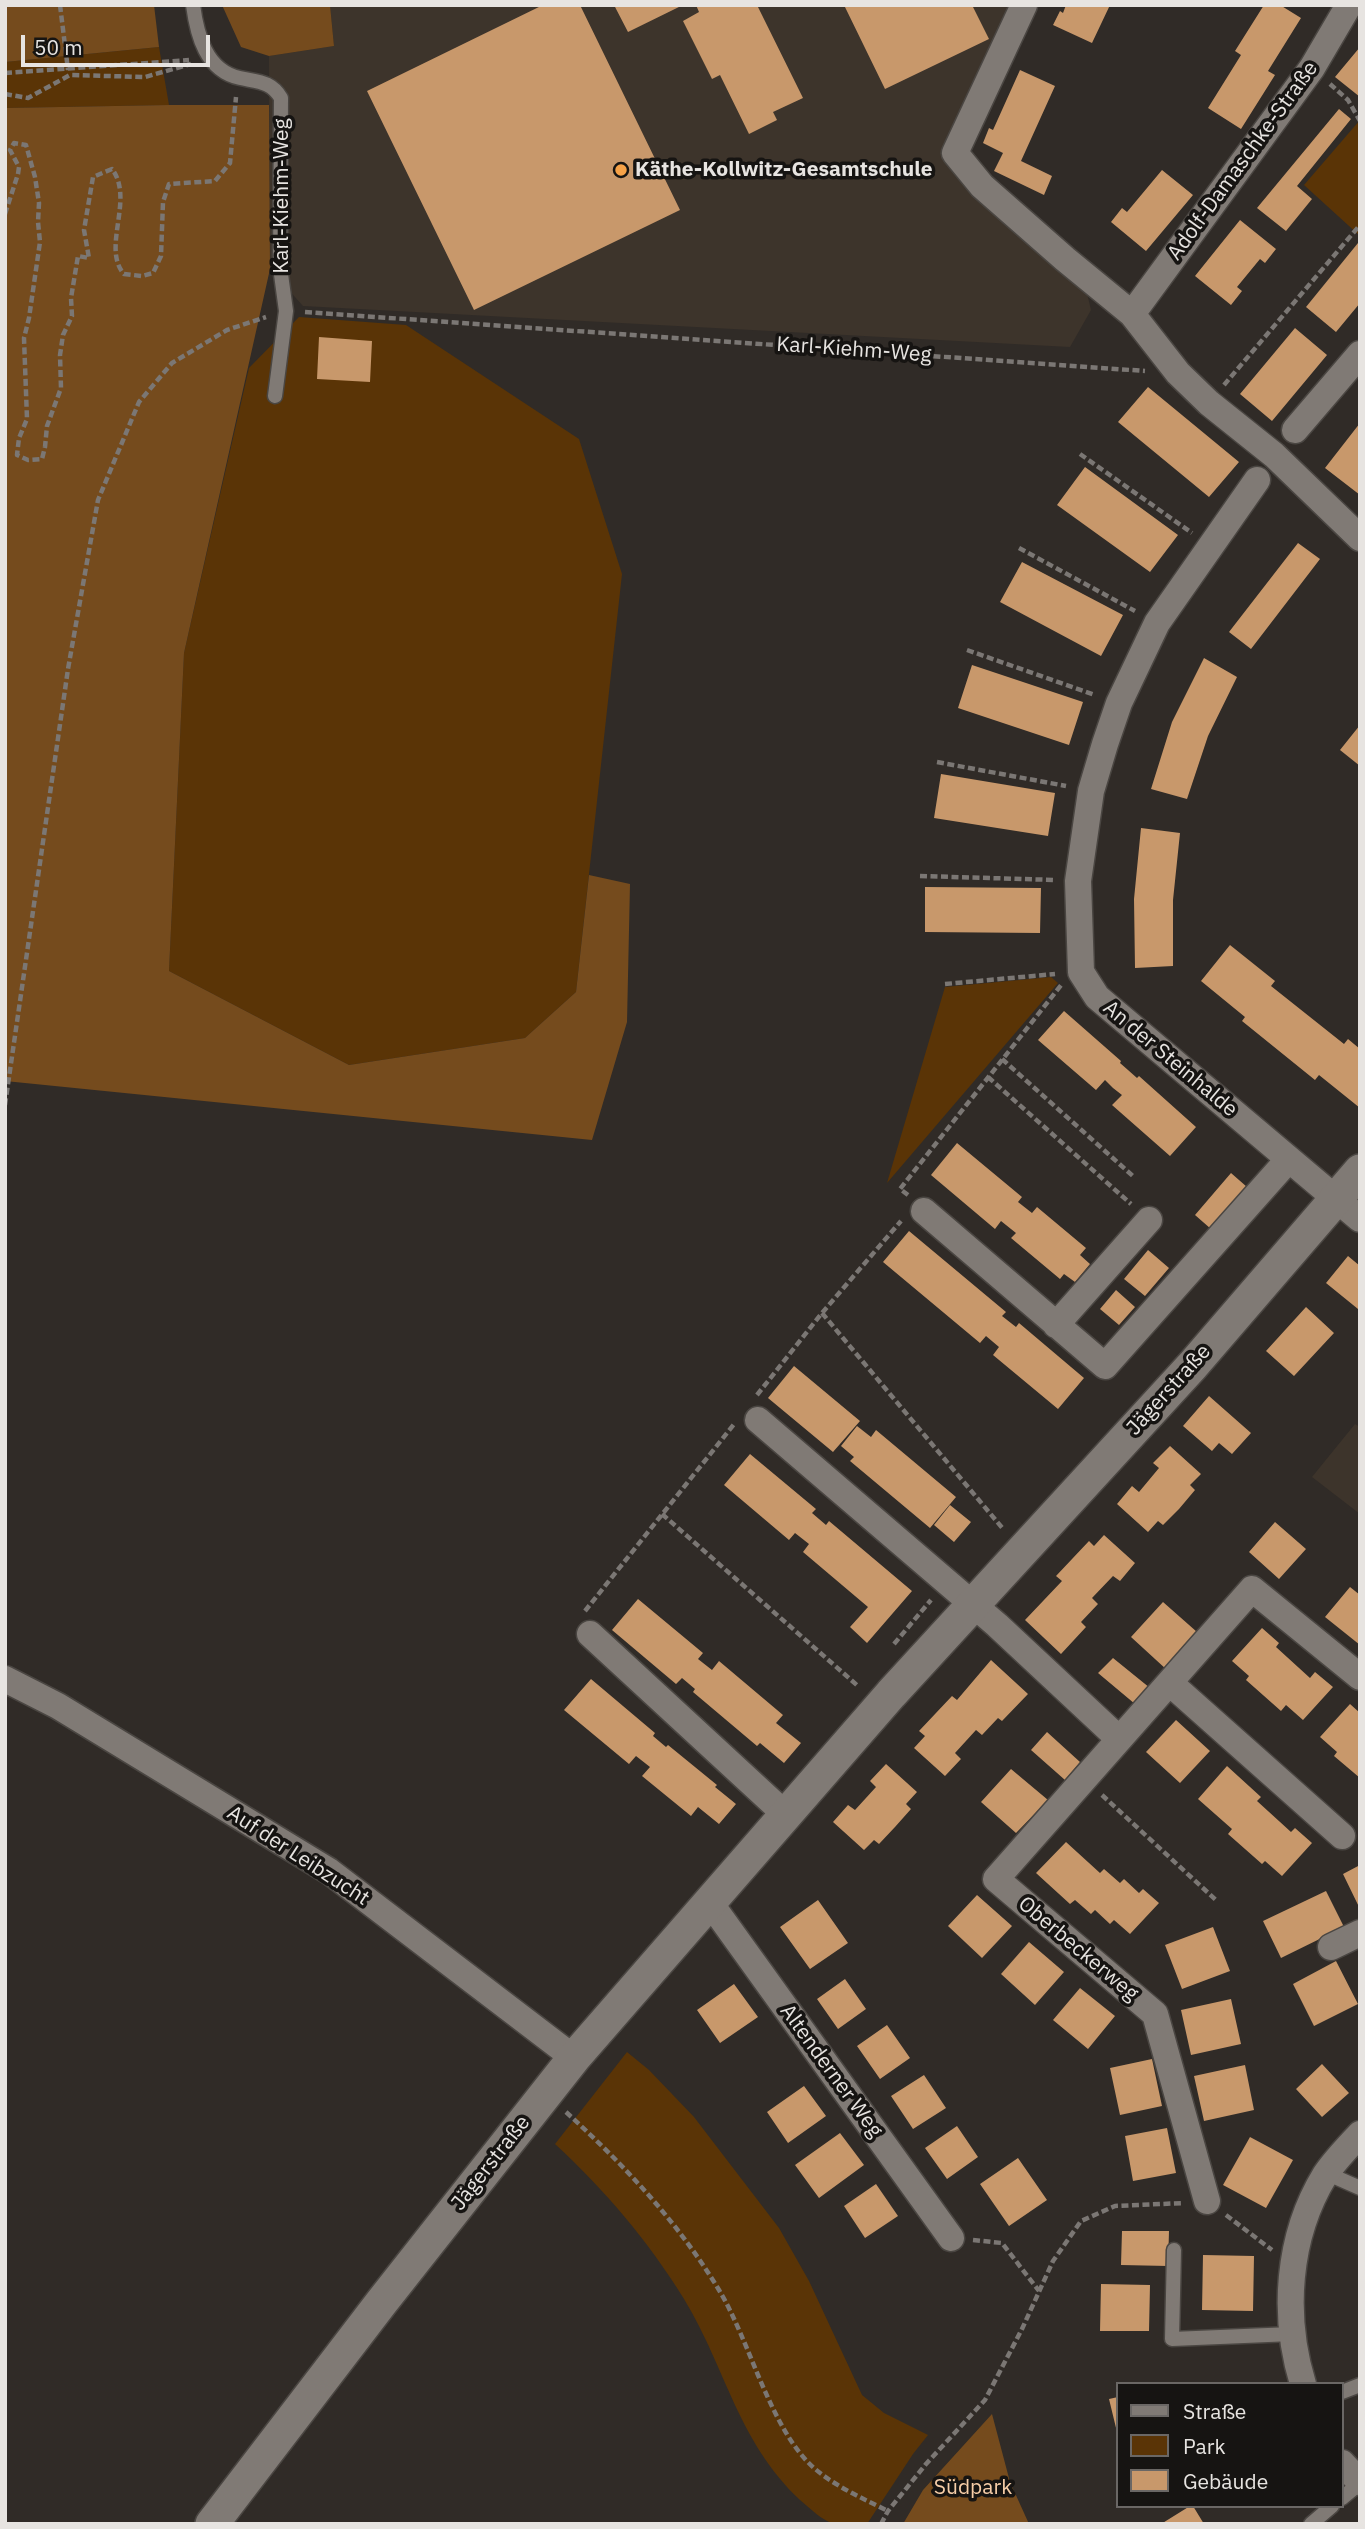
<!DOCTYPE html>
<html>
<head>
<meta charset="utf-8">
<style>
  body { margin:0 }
  #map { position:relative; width:1365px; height:2529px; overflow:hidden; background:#302b27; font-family:"IBM Plex Sans",sans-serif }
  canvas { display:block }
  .frame { position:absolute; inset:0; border:7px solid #e7e4e1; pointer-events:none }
  .legend { position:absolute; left:1116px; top:2382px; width:228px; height:126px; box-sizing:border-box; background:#161412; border:2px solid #6a6765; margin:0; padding:9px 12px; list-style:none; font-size:21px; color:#e7e4e1 }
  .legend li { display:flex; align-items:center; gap:14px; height:35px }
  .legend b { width:35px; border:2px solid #6a6765 }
  .scale { position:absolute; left:21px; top:35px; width:189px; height:32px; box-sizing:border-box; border:4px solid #e7e4e1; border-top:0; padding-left:9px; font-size:21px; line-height:24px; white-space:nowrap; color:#e7e4e1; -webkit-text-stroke:5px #161412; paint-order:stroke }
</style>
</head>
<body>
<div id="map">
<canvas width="1365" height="2529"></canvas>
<div class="frame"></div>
<ul class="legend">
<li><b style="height:9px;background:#807a75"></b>Straße</li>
<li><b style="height:19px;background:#5a3406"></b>Park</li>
<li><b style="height:19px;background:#c8986b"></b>Gebäude</li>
</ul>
<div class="scale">50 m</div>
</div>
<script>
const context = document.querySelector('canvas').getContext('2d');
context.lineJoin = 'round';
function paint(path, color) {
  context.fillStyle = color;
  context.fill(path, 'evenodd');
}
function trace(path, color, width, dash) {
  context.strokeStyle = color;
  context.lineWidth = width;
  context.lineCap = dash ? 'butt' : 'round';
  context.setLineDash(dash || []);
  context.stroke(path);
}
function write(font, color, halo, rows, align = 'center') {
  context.font = font + ' "IBM Plex Sans",sans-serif';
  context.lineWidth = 7;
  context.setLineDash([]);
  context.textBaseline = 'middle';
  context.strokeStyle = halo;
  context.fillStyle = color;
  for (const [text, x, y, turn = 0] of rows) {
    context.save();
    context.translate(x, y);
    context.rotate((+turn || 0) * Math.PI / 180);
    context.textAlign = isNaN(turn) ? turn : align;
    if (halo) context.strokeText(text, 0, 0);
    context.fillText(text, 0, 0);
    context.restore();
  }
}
paint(new Path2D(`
  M330 5H1009L947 149 1081 268 1091 310 1070 347 303 306 270 269 269 56 334 46Z
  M1355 1424 1360 1427V1514L1312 1477Z`), '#3d342b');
paint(new Path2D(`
  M159 47 169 105 5 108V62Z
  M1360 120V236L1304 185Z
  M299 317 406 325 579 439 622 574 576 992 525 1038 349 1065 169 971 184 653 249 368Z
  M1051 977 1058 983 887 1183 945 987Z
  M627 2052 649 2070 694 2117 779 2228 809 2281 862 2395 884 2413 928 2435 913 2454 867 2524C857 2524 844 2526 835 2524 822 2521 810 2508 800 2500 737 2440 727 2370 684 2299 649 2242 604 2189 555 2144Z`), '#5a3406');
paint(new Path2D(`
  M5 5H154L159 47 5 62Z
  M222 5H330L334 46 269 56 241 47Z
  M169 105H269L270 269 184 653 169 971 349 1065 525 1038 576 992 589 875 630 884 627 1022 592 1140 5 1081V108Z
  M992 2414 1010 2482 1029 2524H903L923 2490Z`), '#754b1d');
paint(new Path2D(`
  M543 5H580L680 210 474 310 367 91Z
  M614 5H683L628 32Z
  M696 5H757L803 98 773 112 777 120 749 134 720 75 712 79 683 21 699 12Z
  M844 5H972L989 39 885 89Z
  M1066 5H1110L1092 43 1053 25 1060 11 1063 13Z
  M1264 5H1280L1301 18 1268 71 1275 75 1241 129 1208 108 1241 55 1235 51Z
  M1360 47V97L1335 77Z
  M1020 70 1055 86 1021 161 1052 176 1044 195 994 171 1003 153 983 143 989 128 993 130Z
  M1339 109 1351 119 1297 186 1312 199 1286 231 1257 208Z
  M1162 170 1193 195 1146 251 1111 222 1122 208 1127 212Z
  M1240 220 1276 249 1265 263 1260 259 1237 287 1242 291 1231 305 1195 276Z
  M1358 243 1360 244V303L1336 332 1306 307Z
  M1295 328 1327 355 1272 421 1240 394Z
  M319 337 372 341 370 382 317 379Z
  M1148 387 1239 462 1209 497 1118 422Z
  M1360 423V495L1325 468Z
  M1085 467 1178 535 1150 572 1057 505Z
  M1298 543 1320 559 1251 649 1229 632Z
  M1022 562 1123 615 1101 656 1000 602Z
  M1204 658 1237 677 1208 736 1187 799 1151 789 1172 722Z
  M972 665 1083 702 1069 745 958 708Z
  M1360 725V766L1340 750Z
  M941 774 1055 793 1048 836 934 818Z
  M1141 828 1180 833 1173 900V966L1135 968 1134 899Z
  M925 887 1041 888 1040 933 925 932Z
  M1230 945 1275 981 1271 986 1344 1044 1348 1039 1360 1049V1108L1319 1075 1315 1080 1242 1021 1245 1017 1201 981Z
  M1064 1011 1121 1061 1120 1063 1128 1070 1137 1078 1139 1076 1196 1127 1170 1156 1112 1105 1122 1095 1113 1088 1105 1080 1096 1090 1038 1040Z
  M957 1143 1022 1197 1018 1202 1032 1213 1037 1207 1086 1248 1080 1255 1090 1264 1075 1282 1064 1274 1060 1279 1011 1238 1016 1233 1001 1221 995 1229 931 1175Z
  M1231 1173 1247 1187 1211 1229 1195 1215Z
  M909 1231 1006 1312 1002 1316 1016 1327 1019 1323 1084 1378 1058 1409 993 1355 999 1347 986 1336 980 1343 883 1262Z
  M1148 1250 1169 1268 1145 1296 1124 1279Z
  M1348 1256 1360 1266 1358 1309 1326 1283Z
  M1116 1290 1135 1307 1119 1325 1100 1309Z
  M1306 1307 1334 1333 1294 1376 1266 1351Z
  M794 1366 860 1421 833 1452 768 1398Z
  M1209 1396 1251 1433 1232 1454 1219 1443 1212 1451 1183 1426Z
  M857 1426 871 1437 876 1430 956 1497 930 1528 850 1461 854 1457 841 1446Z
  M1170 1446 1201 1474 1190 1485 1195 1490 1179 1509 1163 1525 1158 1521 1148 1532 1117 1504 1132 1486 1139 1492 1159 1468 1153 1463Z
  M750 1454 816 1509 812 1513 826 1525 829 1521 912 1591 867 1643 850 1627 868 1607 803 1552 809 1544 795 1533 789 1540 724 1485Z
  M950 1505 971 1522 954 1542 934 1525Z
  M1275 1522 1306 1549 1279 1579 1249 1552Z
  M1104 1535 1135 1563 1120 1581 1113 1576 1092 1598 1098 1604 1081 1622 1086 1627 1061 1654 1025 1620 1062 1581 1056 1576 1089 1541 1094 1546Z
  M1350 1587 1360 1595V1645L1325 1617Z
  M638 1599 703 1653 698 1659 712 1670 719 1661 783 1715 776 1723 801 1743 784 1763 760 1743 757 1746 693 1692 695 1689 682 1678 676 1684 612 1630Z
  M1163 1602 1197 1632 1167 1670 1131 1637Z
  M1262 1628 1279 1643 1276 1647 1310 1678 1315 1672 1333 1687 1303 1720 1286 1705 1281 1711 1246 1680 1249 1676 1232 1661Z
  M1113 1658 1150 1688 1135 1704 1098 1673Z
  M991 1660 1028 1694 1002 1721 998 1718 982 1735 976 1730 955 1753 961 1759 945 1776 914 1748 925 1736 919 1731 952 1696 957 1700Z
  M591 1679 655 1733 653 1736 666 1747 668 1745 717 1785 715 1787 736 1804 719 1824 698 1807 691 1816 642 1776 650 1767 636 1756 629 1764 564 1710Z
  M1350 1704 1360 1713V1778L1334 1756 1337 1752 1320 1737Z
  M1176 1720 1210 1751 1180 1783 1146 1752Z
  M1047 1732 1080 1762 1065 1780 1031 1750Z
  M886 1764 917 1792 906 1804 911 1809 895 1827 879 1844 874 1840 864 1850 833 1822 848 1805 855 1810 876 1787 870 1781Z
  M1227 1766 1261 1797 1257 1801 1291 1832 1295 1828 1312 1843 1282 1876 1265 1861 1262 1864 1228 1834 1232 1829 1198 1799Z
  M1011 1769 1048 1800 1016 1833 981 1802Z
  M1066 1842 1100 1873 1104 1869 1120 1883 1124 1879 1139 1893 1143 1889 1159 1903 1130 1934 1114 1920 1110 1924 1095 1910 1091 1914 1075 1900 1070 1904 1036 1873Z
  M1360 1865V1909L1343 1874Z
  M1326 1891 1344 1927 1281 1958 1263 1921Z
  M977 1895 1012 1926 982 1958 948 1926Z
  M818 1900 848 1943 810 1969 780 1927Z
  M1213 1927 1230 1971 1182 1989 1165 1945Z
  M1029 1942 1064 1972 1035 2005 1001 1974Z
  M1336 1961 1358 2004 1314 2026 1293 1984Z
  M845 1979 866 2009 838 2029 817 1999Z
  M734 1984 758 2017 720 2043 697 2010Z
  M1080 1988 1115 2016 1088 2049 1053 2020Z
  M1231 1999 1241 2044 1191 2055 1181 2010Z
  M887 2025 910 2058 880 2079 857 2046Z
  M1152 2059 1162 2106 1120 2115 1110 2068Z
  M1322 2064 1349 2093 1322 2117 1296 2089Z
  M1245 2065 1254 2110 1204 2121 1194 2076Z
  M924 2075 946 2108 913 2129 891 2096Z
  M804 2086 826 2116 788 2143 767 2112Z
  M957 2126 978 2157 947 2179 925 2148Z
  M1167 2128 1176 2173 1133 2181 1125 2136Z
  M840 2133 864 2165 819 2198 795 2165Z
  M1250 2137 1293 2160 1266 2208 1223 2185Z
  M1018 2158 1047 2200 1009 2226 980 2184Z
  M876 2184 898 2216 865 2238 844 2206Z
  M1122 2231H1169L1168 2266 1121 2265Z
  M1203 2255 1254 2256 1253 2311 1202 2310Z
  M1101 2284 1150 2285 1149 2331H1100Z
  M1118 2397V2432H1117L1109 2399Z
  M1190 2506H1193L1204 2524H1161Z`), '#c8986b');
const service = new Path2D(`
  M193 5C197 35 206 71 240 78 258 82 271 81 281 98L280 267 286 311 275 396
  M1326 2173 1360 2188
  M1174 2250 1172 2339 1292 2334
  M1342 2392 1360 2385
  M1342 2498 1360 2483
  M1311 2524 1332 2506`);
const minor = new Path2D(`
  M1024 5 955 153 982 186 1065 259 1132 314 1178 373 1209 403 1274 455 1360 538
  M1132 314 1312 68 1349 5
  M1295 430 1360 354
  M1257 480 1157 623 1119 703 1105 744 1091 791 1078 881 1081 972 1097 997 1360 1219
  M924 1211 1105 1366 1289 1159
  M1056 1325 1149 1220
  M758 1420 997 1625 1118 1738
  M590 1634 785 1814
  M5 1679 58 1706 329 1871 574 2058
  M1171 1684 1342 1836
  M711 1904 951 2238
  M1331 1947 1360 1933
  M1207 2201 1155 2014 996 1879 1252 1589 1360 1677
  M1303 2384C1282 2316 1287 2237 1325 2175 1335 2160 1348 2147 1360 2134
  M1342 2463 1360 2482`);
const tertiary = new Path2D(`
  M212 2524 381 2303 574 2058 891 1694 1193 1365 1360 1171`);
trace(service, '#4a4642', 17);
trace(minor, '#4a4642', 29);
trace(tertiary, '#4a4642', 36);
trace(new Path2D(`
  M60 5 68 70
  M5 73 189 60
  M1330 84 1348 100 1360 121
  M5 94 28 98 70 75 145 77 191 64
  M5 214 18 174 19 167 10 150 14 143 26 145 35 177 39 203 38 222 40 242 29 318 24 338 27 419 19 438 17 455 28 460 42 459 45 447 47 426 61 388 60 355 63 335 72 316 71 298 78 256 89 258 84 230 93 177 112 169C135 199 101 248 124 274L142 276 153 273 161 256 163 202 169 184 215 181 230 163 236 97
  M305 312 1145 371
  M1224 385 1360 225
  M1080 454 1192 533
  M1019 548 1135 611
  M967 650 1095 695
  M937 762 1066 786
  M920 876 1056 880
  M945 984 1055 974
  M1002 1059 1134 1177
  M988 1077 1131 1204
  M5 1105 68 669 98 500 139 402 172 363 227 330 266 317
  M908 1195 900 1189 1062 984
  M822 1313 1004 1530
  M757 1395 822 1313 901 1221
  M662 1514 858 1686
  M585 1611 735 1423
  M894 1644 931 1600
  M1102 1795 1217 1901
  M566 2112C624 2165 678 2222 719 2290 750 2341 770 2429 814 2468 836 2487 862 2498 888 2511
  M1226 2215 1272 2250
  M973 2240 1002 2243 1039 2291
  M881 2524 888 2511 926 2464 985 2400 1022 2329 1053 2261 1081 2221 1115 2206 1184 2203`), '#7b7774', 4.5, [7, 3.5]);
trace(service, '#807a75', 14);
trace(minor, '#807a75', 26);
trace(tertiary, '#807a75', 33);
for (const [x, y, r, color] of [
  [621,170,7,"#f6a248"]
]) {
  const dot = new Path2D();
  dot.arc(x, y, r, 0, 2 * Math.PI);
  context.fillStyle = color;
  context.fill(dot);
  trace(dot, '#161412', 2.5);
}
write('21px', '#e7e4e1', '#161412', [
  ["Adolf-Damaschke-Straße",1243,161,-54],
  ["Karl-Kiehm-Weg",282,196,-90],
  ["Karl-Kiehm-Weg",854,350,4],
  ["An der Steinhalde",1170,1059,40],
  ["Jägerstraße",1169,1390,-48],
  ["Auf der Leibzucht",298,1856,33],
  ["Oberbeckerweg",1078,1949,40],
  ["Altenderner Weg",831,2071,54],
  ["Jägerstraße",491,2163,-52]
]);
write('bold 21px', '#e7e4e1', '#161412', [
  ["Käthe-Kollwitz-Gesamtschule",635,170]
], 'left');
write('21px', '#f7cea8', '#161412', [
  ["Südpark",973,2488]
]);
</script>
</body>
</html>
